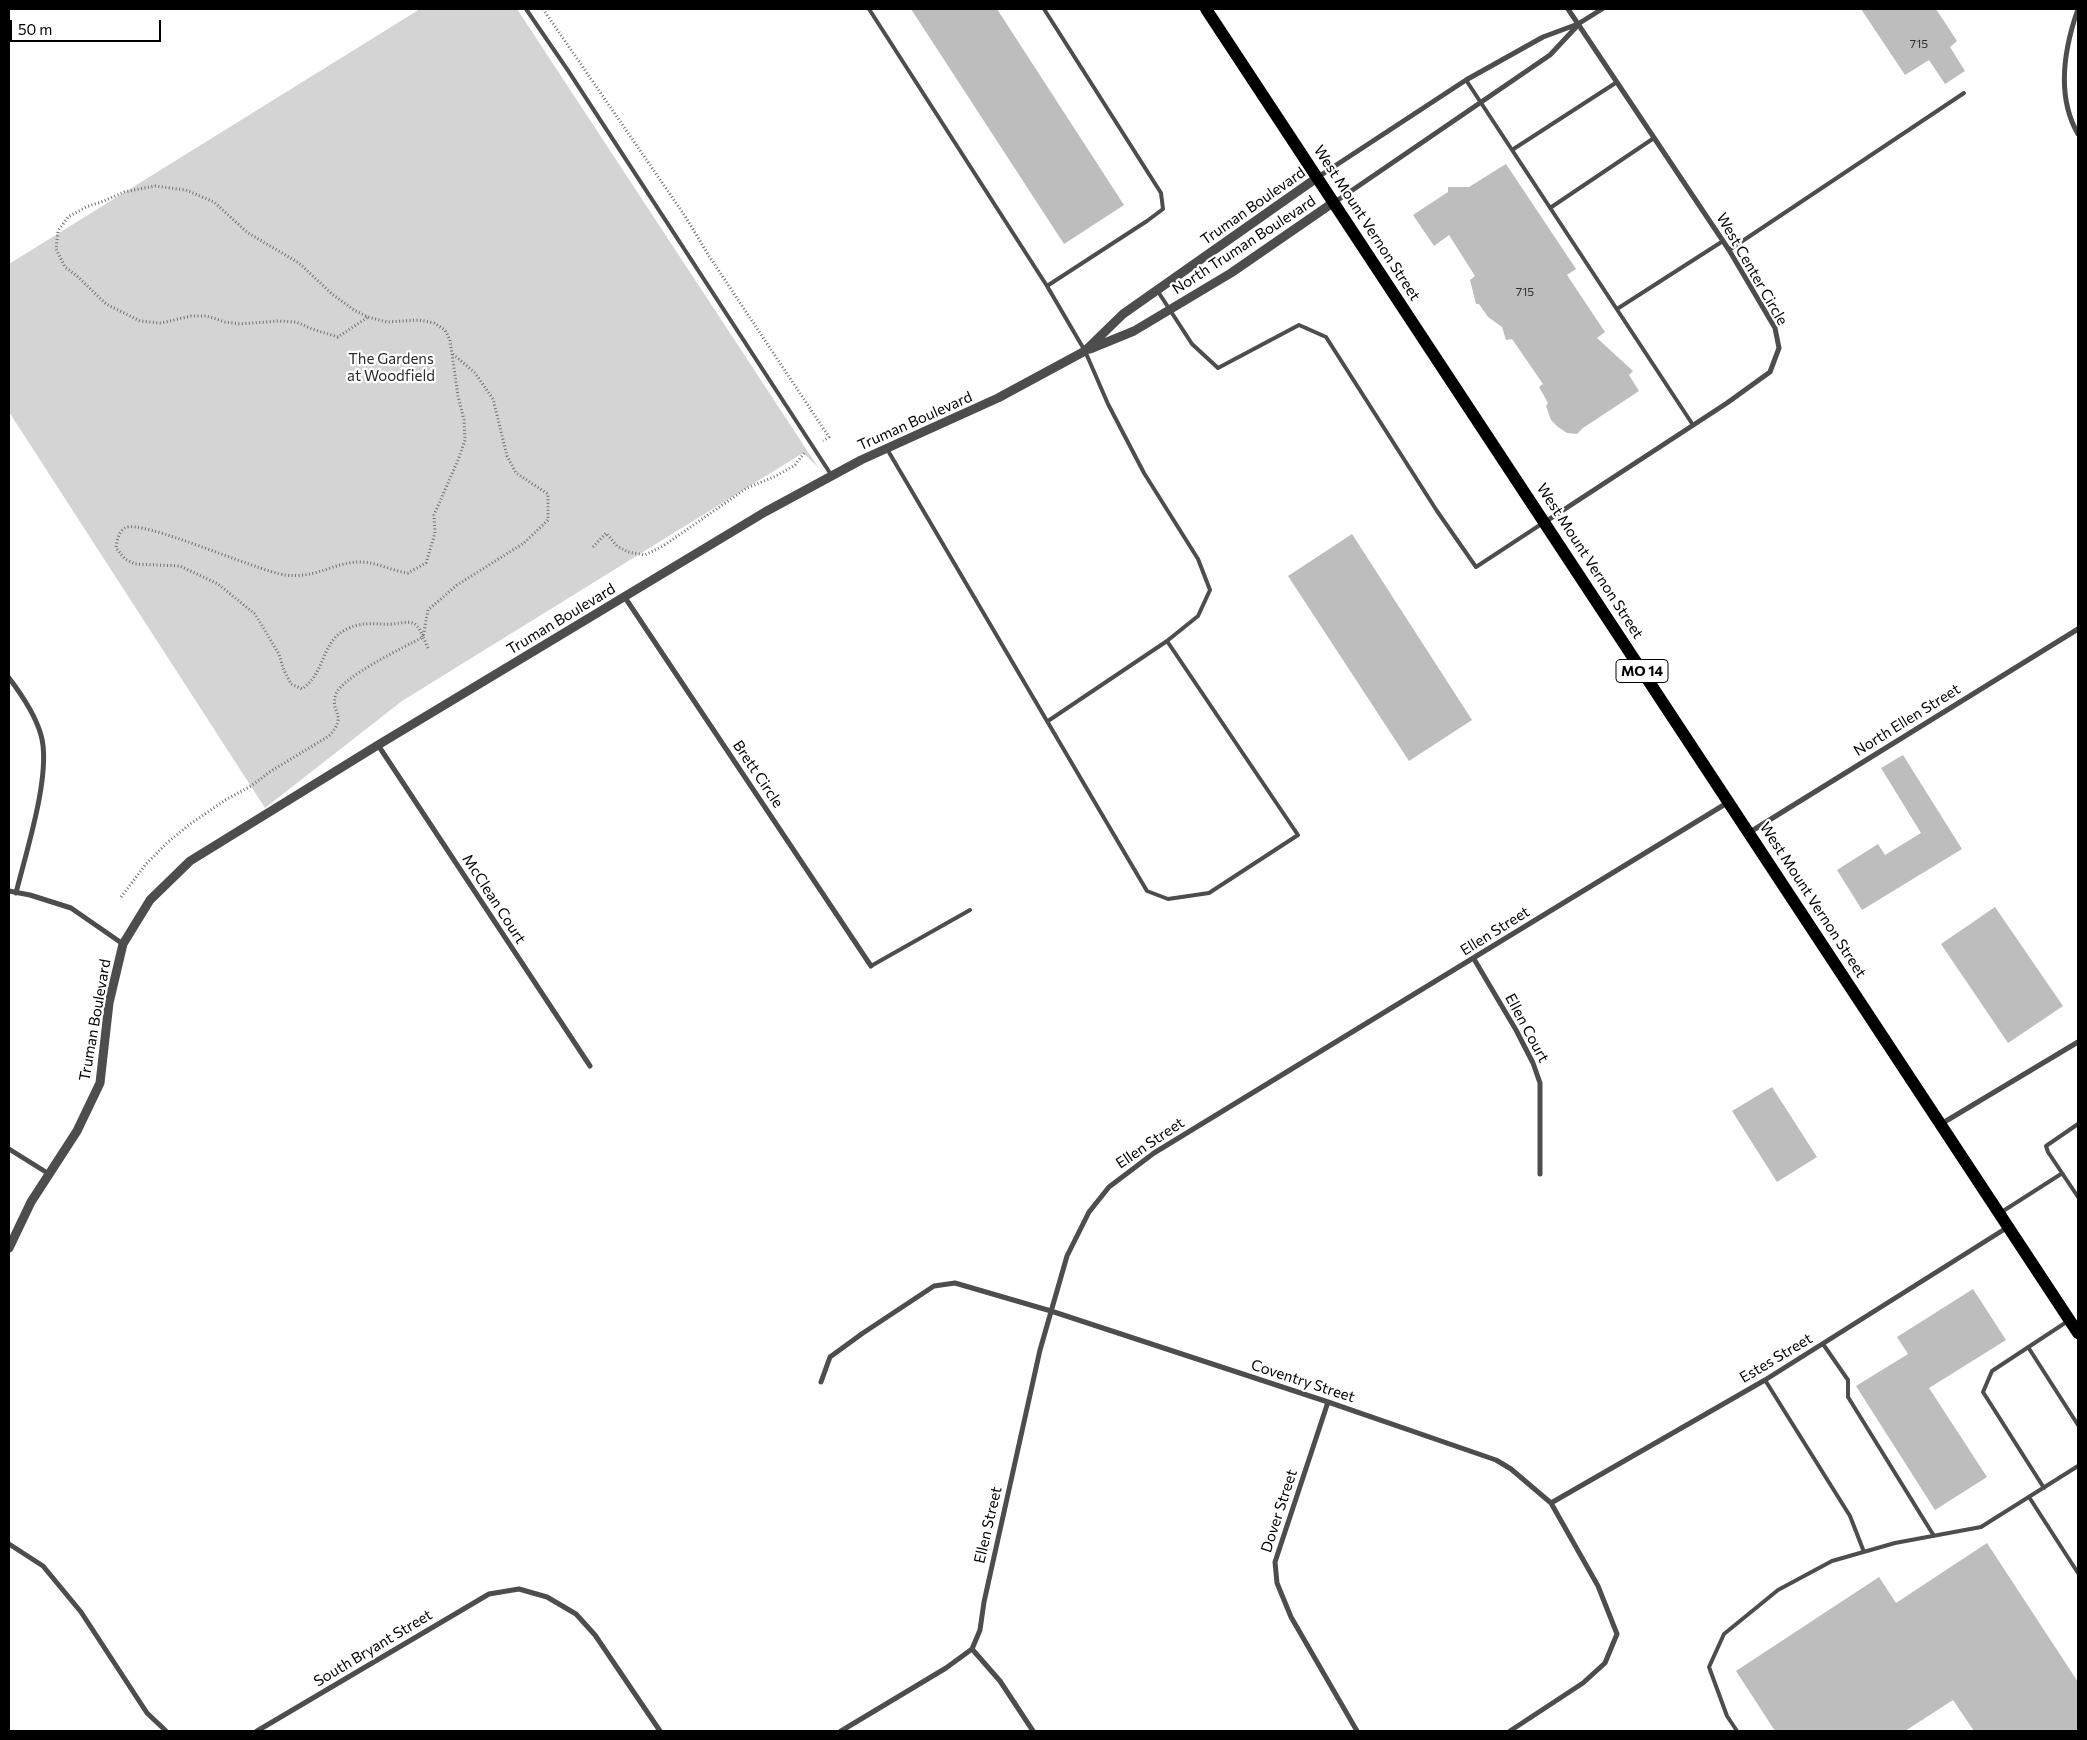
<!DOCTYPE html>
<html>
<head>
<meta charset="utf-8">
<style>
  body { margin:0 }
  #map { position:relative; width:2087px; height:1740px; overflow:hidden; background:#fff; font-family:Commissioner,sans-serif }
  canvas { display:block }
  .frame { position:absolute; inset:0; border:10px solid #000; pointer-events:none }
  .scale { position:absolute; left:10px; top:20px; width:151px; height:22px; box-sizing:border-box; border:2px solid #000; border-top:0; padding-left:6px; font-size:15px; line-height:18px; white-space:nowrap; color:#000; -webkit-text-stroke:4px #fff; paint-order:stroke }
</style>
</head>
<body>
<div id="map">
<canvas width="2087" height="1740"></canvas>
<div class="frame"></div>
<div class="scale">50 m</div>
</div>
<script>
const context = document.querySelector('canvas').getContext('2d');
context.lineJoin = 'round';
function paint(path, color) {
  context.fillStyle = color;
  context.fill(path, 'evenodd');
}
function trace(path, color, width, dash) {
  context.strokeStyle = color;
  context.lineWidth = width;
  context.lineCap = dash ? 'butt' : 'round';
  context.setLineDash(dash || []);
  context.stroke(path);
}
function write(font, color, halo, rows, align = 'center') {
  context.font = font + ' Commissioner,sans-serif';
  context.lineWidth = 4.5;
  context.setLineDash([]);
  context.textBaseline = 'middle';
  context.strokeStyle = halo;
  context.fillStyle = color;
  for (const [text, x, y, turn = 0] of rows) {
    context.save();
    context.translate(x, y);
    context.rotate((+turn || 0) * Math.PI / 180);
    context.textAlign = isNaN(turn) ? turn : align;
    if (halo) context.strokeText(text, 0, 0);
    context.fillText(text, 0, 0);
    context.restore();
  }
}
paint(new Path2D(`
  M420 9H517L818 467 803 453 402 701 265 808 9 412V264Z`), '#d4d4d4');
paint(new Path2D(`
  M911 9H997L1124 205 1064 244Z
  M1861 9H1936L1957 41 1950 47 1965 71 1945 84 1929 60 1905 75Z
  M1506 164 1576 269 1567 275 1605 332 1597 338 1633 371 1629 375 1639 391 1583 428 1577 434 1567 433 1558 427 1551 420 1546 406 1548 403 1539 387 1543 384 1512 339 1506 340 1502 327 1488 317 1479 304H1476L1470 280 1475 276 1449 235 1434 246 1413 215 1448 192V187H1469Z
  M1352 534 1472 720 1409 761 1288 576Z
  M1903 755 1962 849 1862 910 1837 870 1878 844 1885 855 1921 833 1881 768Z
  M1995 907 2063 1006 2008 1043 1941 944Z
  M1772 1087 1817 1157 1777 1182 1732 1111Z
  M1973 1289 2006 1340 1929 1388 1987 1477 1935 1510 1856 1386 1908 1354 1897 1337Z
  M1987 1543 2078 1682V1731H1974L1953 1700 1905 1731H1775L1736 1671 1879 1577 1896 1603Z`), '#bdbdbd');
trace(new Path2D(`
  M543 9 685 216 709 256 829 437 823 441
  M593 547 606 533 617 546 628 552 645 555 663 546 747 488 776 476 795 465 805 452
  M428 648 423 637 428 610 457 585 524 543 548 520V494L516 473 507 456 493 399 475 373 453 354
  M121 897 146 864 168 842 190 824 227 799 251 786 271 771 329 736C349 714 329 713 336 694 342 677 406 646 423 637 416 618 409 622 393 624 381 625 370 622 358 625 318 635 330 669 302 689L291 684 283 668 279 654 255 614 218 584 180 566 135 564 125 559 116 548C117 541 118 532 125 528 140 518 257 571 285 575 316 579 334 562 360 562 377 562 392 571 408 573L426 563 435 533 434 515 458 460 465 440 464 420 458 396 450 340 445 330 434 323 419 320 387 322 368 317 354 310 332 294 299 263 248 233 214 202 186 190 155 186 124 192 104 201 86 207 68 217 58 231 56 249 65 267 77 276 106 304 140 321 161 323 191 316H207L225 322 240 324 278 321 296 322 312 329 338 337 368 317`), '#6f6f6f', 3, [1, 2.5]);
trace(new Path2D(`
  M526 9 569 72 832 476
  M869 9 1047 286 1085 351 1108 404 1144 473 1198 559 1210 590 1198 616 1167 641 1048 721
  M1044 9 1161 193 1163 209 1147 221 1047 286
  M1466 80 1693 425
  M1512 150 1617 82
  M1550 208 1654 138
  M1729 250 1964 93
  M1157 290 1192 344 1218 368 1299 325 1326 337 1437 511 1476 567 1543 523
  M1617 309 1723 241
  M887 449 1147 891 1168 899 1209 893 1298 835 1167 641
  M871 966 970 910
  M2078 1124 2046 1146 2048 1152 2078 1197
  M2000 1213 2061 1174
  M1823 1344 1848 1380V1397L1934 1536
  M2028 1347 2078 1425
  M1765 1380 1850 1516 1864 1552
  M2044 1488 1983 1392 1992 1371 2068 1321
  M2029 1497 2078 1573
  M1737 1731 1727 1716 1709 1667 1724 1634 1778 1590 1832 1561 1895 1543 1981 1527 2078 1466`), '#4d4d4d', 4);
trace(new Path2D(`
  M2078 9C2064 49 2056 96 2078 134
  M1318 177 1466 80 1543 37 1578 24 1602 9
  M1335 202 1550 55 1578 25
  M1545 522 1727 403 1770 372 1779 348 1775 328 1729 250 1568 9
  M624 596 871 966
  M9 678C22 695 35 714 41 735 52 773 26 852 16 893
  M378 745 590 1066
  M1750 832 2078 629
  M9 891 30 895 71 908 123 944
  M1474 959 1516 1030 1533 1063 1540 1083V1174
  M1941 1124 2078 1042
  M9 1149 49 1174
  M821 1382 830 1357 863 1333 934 1286 955 1283 1051 1311 1328 1402 1496 1460 1511 1469 1551 1503 1598 1586 1617 1634 1605 1663 1583 1683 1510 1731
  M1328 1402 1275 1562 1277 1583 1291 1617 1357 1731
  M1551 1503 1765 1380 2008 1227
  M9 1544 43 1566 81 1612 147 1713 166 1731
  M972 1649 1000 1681 1033 1731
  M257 1731 489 1594 519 1589 547 1597 576 1614 595 1635 660 1731
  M841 1731 946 1668 972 1649 980 1630 984 1602 1040 1350 1067 1256 1089 1212 1109 1187 1154 1153 1727 803`), '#4d4d4d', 5);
trace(new Path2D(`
  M1090 349 1134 331 1231 273 1334 202
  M9 1248 31 1202 77 1131 100 1083 109 1003 123 944 150 900 190 861 378 745 765 512 861 460 998 398 1085 351 1123 314 1318 177`), '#4d4d4d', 9);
trace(new Path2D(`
  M1206 9 2078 1333`), '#000', 12);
write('12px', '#2f2f2f', null, [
  ["715",1919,44],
  ["715",1525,292]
]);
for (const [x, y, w] of [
  [1642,671,52]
]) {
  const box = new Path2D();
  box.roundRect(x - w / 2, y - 11.5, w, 23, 4);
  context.fillStyle = '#fff';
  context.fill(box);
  trace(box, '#000', 1);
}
write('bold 14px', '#000', null, [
  ["MO 14",1642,671]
]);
write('15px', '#000', '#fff', [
  ["Truman Boulevard",1253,206,-35],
  ["West Mount Vernon Street",1367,223,57],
  ["North Truman Boulevard",1244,245,-33],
  ["West Center Circle",1752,269,60],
  ["Truman Boulevard",915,421,-24],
  ["West Mount Vernon Street",1590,561,57],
  ["Truman Boulevard",561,619,-31],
  ["North Ellen Street",1907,720,-32],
  ["Brett Circle",758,774,56],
  ["McClean Court",494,899,57],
  ["West Mount Vernon Street",1813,900,57],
  ["Ellen Street",1495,931,-32],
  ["Truman Boulevard",95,1020,-80],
  ["Ellen Court",1527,1028,62],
  ["Ellen Street",1150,1143,-34],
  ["Estes Street",1776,1358,-31],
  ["Coventry Street",1303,1381,18],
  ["Dover Street",1279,1511,-72],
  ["Ellen Street",988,1525,-77],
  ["South Bryant Street",373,1648,-31]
]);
write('15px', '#2b2b2b', '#fff', [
  ["The Gardens",391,359],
  ["at Woodfield",391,376]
]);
</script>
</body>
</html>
